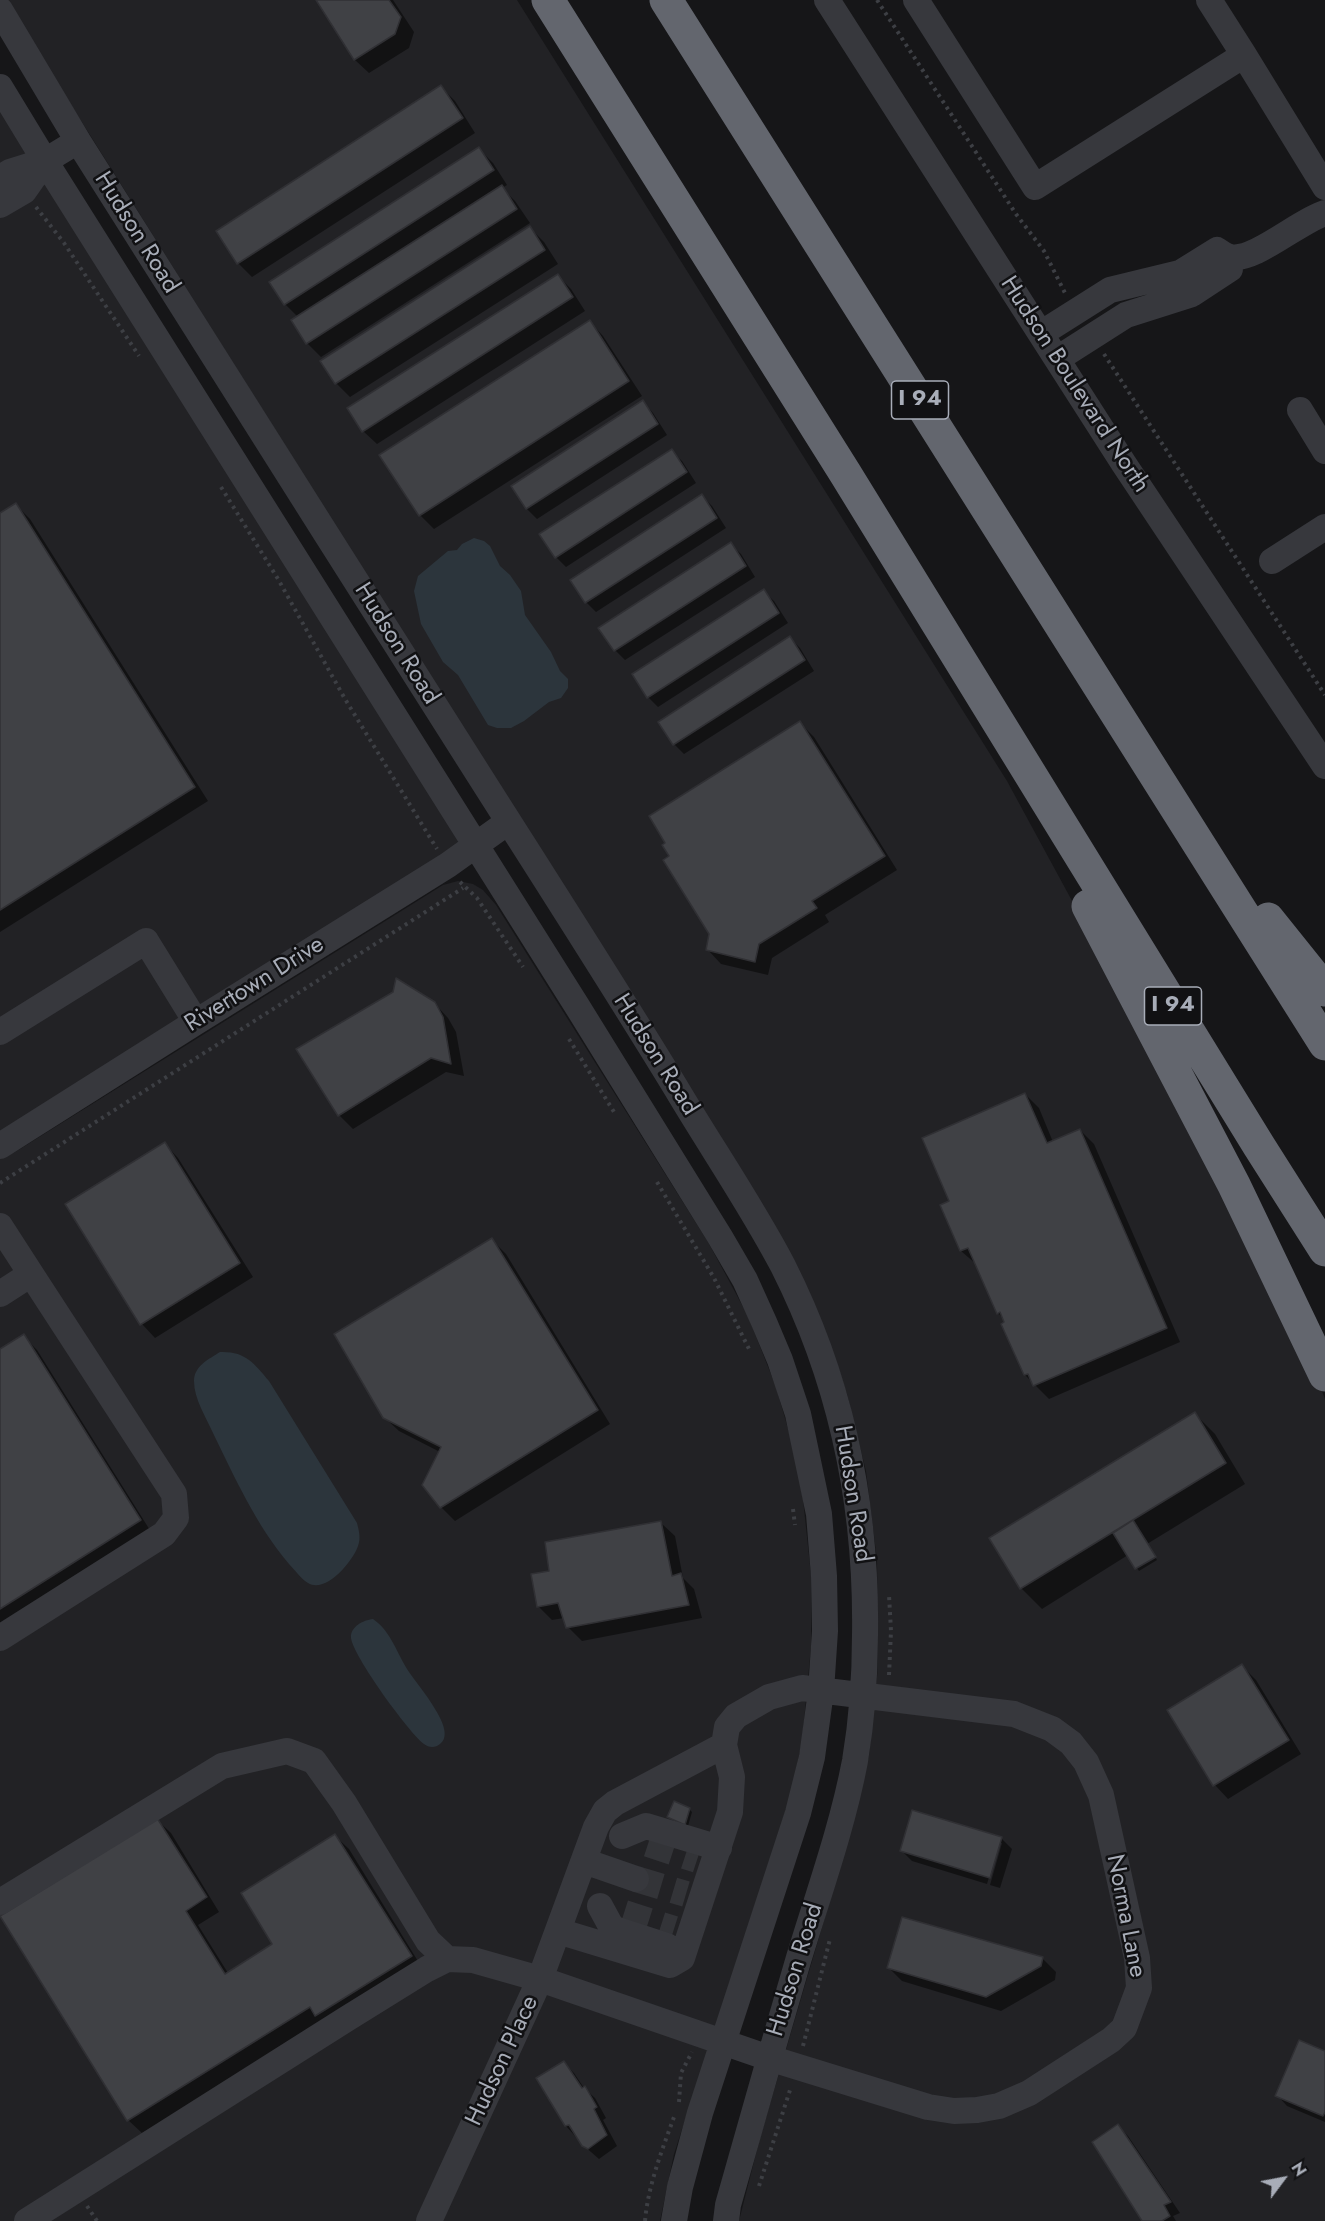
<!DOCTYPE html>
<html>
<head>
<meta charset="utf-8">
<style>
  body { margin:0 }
  #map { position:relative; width:1325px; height:2221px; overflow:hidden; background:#161618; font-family:Jost,sans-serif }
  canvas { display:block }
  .north { position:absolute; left:1253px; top:2149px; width:60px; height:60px; -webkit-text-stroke:4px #111113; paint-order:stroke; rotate:58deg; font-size:16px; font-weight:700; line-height:24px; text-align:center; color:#a8adb8 }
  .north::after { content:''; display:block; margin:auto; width:21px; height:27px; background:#a8adb8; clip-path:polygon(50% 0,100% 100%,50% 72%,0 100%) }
</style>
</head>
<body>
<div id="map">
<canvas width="1325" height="2221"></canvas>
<div class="north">N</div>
</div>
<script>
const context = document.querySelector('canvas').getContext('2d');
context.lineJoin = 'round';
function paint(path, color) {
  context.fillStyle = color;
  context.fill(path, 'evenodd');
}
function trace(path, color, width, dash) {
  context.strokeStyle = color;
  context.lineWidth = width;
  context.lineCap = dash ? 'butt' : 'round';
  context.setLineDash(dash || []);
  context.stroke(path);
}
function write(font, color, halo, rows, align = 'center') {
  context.font = font + ' Jost,sans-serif';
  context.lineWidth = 5;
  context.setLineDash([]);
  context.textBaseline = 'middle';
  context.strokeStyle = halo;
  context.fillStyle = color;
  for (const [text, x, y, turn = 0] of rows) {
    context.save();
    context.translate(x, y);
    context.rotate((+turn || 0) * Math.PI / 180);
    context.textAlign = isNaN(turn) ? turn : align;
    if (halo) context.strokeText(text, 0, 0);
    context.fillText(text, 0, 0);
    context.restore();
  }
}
paint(new Path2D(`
  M7 0H517L1007 781 1147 1039 1316 1376 1325 1399V2221H739L760 2138 853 1822 869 1755 878 1667 877 1560 866 1471 847 1394 835 1358 754 1192 68 100Z
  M0 87 476 845 12 1154 443 885 458 881 473 884 483 890 496 905 708 1242 748 1316 776 1387 793 1446 803 1499 811 1575V1647L802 1742 790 1797 778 1835 674 2154 660 2221H0Z`), '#222225');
paint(new Path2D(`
  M474 538 484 541 490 546 500 566 510 575 521 591 525 615 551 652 560 671 568 679V688L561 698 549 702 524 721 511 728H497L488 725 458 675 443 662 421 624 414 591 418 576 448 551 457 550 462 544Z
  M220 1352C245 1351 254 1363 269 1381L357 1523C359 1531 361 1538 358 1546 353 1561 326 1594 308 1583 301 1579 295 1570 289 1564 256 1525 235 1478 213 1433 206 1417 194 1399 194 1381 194 1366 209 1359 220 1352Z
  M373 1619C391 1631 397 1654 409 1672 415 1681 422 1689 428 1698 435 1709 456 1737 437 1746 432 1748 428 1747 424 1744 409 1733 353 1656 351 1638 350 1627 363 1620 373 1619Z`), '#2c353c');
paint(new Path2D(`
  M318 0H393L414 32 409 48 369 73 355 60Z
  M441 87 455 101 475 133 252 277 238 263 218 232Z
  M479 149 493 163 507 185 502 188 515 201 530 223 321 357 307 343 298 317 285 304Z
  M530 228 544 242 558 264 350 397 336 383Z
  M557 275 571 289 585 311 377 444 363 431Z
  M590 322 603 336 642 396 434 529 420 515Z
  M643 402 653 413 667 435 537 519 527 509 513 486Z
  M671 451 682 461 696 483 566 567 556 557Z
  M702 496 712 506 726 528 596 612 586 602Z
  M16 505 30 519 208 801 0 932V515Z
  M730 544 741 554 755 577 625 660 615 650Z
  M763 591 774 601 788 623 658 707 648 697Z
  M790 638 800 648 814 671 684 754 674 744 660 722Z
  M800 723 814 737 897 870 825 915 829 922 772 958 768 975 721 964 708 950Z
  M434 1003 448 1018 456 1032 464 1076 446 1072 353 1129 340 1116 298 1049Z
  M1025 1094 1039 1108 1053 1142 1080 1130 1094 1144 1180 1342 1049 1399 1025 1375 1005 1320 998 1313 976 1264 961 1251 942 1206 951 1202Z
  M165 1144 178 1158 253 1277 155 1338 142 1324Z
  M492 1240 506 1254 610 1424 455 1521 441 1507 440 1452 399 1431 384 1417Z
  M23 1336 37 1350 153 1535 0 1631V1351Z
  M1195 1414 1215 1434 1245 1484 1147 1544 1157 1560 1139 1571 1128 1555 1042 1609 1021 1588 991 1539Z
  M661 1523 675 1536 683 1578 694 1589 702 1618 582 1641 568 1627 564 1618 552 1620 538 1606 551 1572Z
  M1242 1666 1256 1680 1301 1754 1228 1799 1215 1785 1169 1711Z
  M689 1809 692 1812 688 1826 669 1817Z
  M157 1820 171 1833 219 1912 198 1925 228 1973 275 1944 335 1836 349 1849 424 1971 142 2133 128 2120Z
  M1002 1839 1012 1849 1000 1888 990 1885 1002 1843H999L987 1884 912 1861 902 1851Z
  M1042 1958 1056 1972 1055 1980 1001 2011 902 1981 888 1967Z
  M1325 2052V2122L1287 2106 1277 2095Z
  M564 2063 574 2073 584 2088 595 2098 606 2118 603 2120 617 2146 599 2159 583 2145 566 2126Z
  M1118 2126 1128 2136 1180 2213 1173 2216 1176 2221H1144Z`), '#0007');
const building = new Path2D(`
  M316 0H389L401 17 395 34 354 60Z
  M441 85 463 118 237 264 216 231Z
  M479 147 494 170 284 305 269 282Z
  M502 185 517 209 306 344 291 320Z
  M530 226 545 250 335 384 320 361Z
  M558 274 573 297 362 432 347 408Z
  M590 320 629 381 419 516 379 455Z
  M643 400 658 424 526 509 511 486Z
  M672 449 687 472 555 558 539 534Z
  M702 494 717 518 585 603 570 580Z
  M16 503 195 787 0 910V513Z
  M731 542 746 566 614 651 598 628Z
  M764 589 779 613 647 698 632 674Z
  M790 636 805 660 673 745 658 722Z
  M800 721 885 856 812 901 817 908 759 944 755 962 706 950 709 934 663 860 669 856 662 845 665 843 649 816Z
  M396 978 435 1002 443 1017 451 1064 431 1058 338 1116 296 1049 393 992Z
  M1025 1093 1047 1143 1080 1129 1167 1328 1033 1386 1028 1374 1024 1375 1001 1324 1004 1322 1000 1312 997 1314 968 1248 960 1251 940 1205 949 1201 922 1138Z
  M165 1142 240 1263 140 1325 65 1204Z
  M492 1238 598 1410 440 1508 422 1485 441 1447 383 1418 334 1334Z
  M24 1334 141 1520 0 1609V1349Z
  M1195 1412 1226 1463 1020 1589 989 1538Z
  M1133 1520 1156 1557 1135 1569 1113 1533Z
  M661 1521 672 1576 681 1573 689 1605 566 1628 558 1603 537 1607 531 1574 549 1571 545 1542Z
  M1242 1664 1289 1740 1213 1786 1167 1710Z
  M674 1801 690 1808 685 1825 667 1817Z
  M912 1810 1002 1837 990 1878 900 1851Z
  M157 1818 207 1897 186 1911 225 1974 272 1944 241 1893 335 1834 412 1956 315 2016 310 2007 127 2121 0 1916Z
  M902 1917 1043 1957 1041 1966 986 1997 887 1968Z
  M1299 2040 1325 2051V2112L1323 2116 1275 2096Z
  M564 2061 582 2088 585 2086 597 2107 594 2109 607 2135 588 2149 582 2146 569 2125 565 2126 536 2078Z
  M1118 2124 1171 2202 1164 2205 1170 2216 1162 2221H1142L1092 2142Z`);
paint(building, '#404145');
trace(building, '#303034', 1.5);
trace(new Path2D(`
  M648 1844 697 1860
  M636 1879 686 1894
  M624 1913 674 1929`), '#333438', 26, [26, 13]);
trace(new Path2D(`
  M877 0 1016 214 1044 251 1066 295
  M36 207 64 243 139 356
  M1104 354 1325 695
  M221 487 278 579 345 699 437 849
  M460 882 477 898 523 967
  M569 1039 614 1112
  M657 1182 714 1278 749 1349
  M0 1183 463 888
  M793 1509 795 1525
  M889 1675 891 1631 889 1595
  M803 2046 830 1939
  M679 2102 681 2073 692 2052
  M759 2186 791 2087
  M87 2206 97 2221
  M645 2221C648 2186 662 2150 674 2117`), '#3d3f44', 4, [3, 4.5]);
trace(new Path2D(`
  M827 0 1124 464 1325 766
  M916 0 1035 187 1244 55 1209 0
  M0 10 78 141C211 352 345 564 479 775 545 879 612 983 676 1088 711 1147 751 1205 783 1266 841 1381 867 1507 865 1635 865 1677 862 1719 855 1761 842 1829 818 1895 798 1961 774 2042 751 2124 728 2205L726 2221
  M1244 55 1325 187
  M0 87 45 161 577 1006 720 1237 745 1280 764 1322 780 1360 798 1414 819 1514 824 1576 825 1631 821 1691 812 1757 798 1813 700 2113 680 2187 674 2221
  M0 178 10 172 45 161 78 141
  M0 205 24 191 45 161
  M1042 333 1110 290 1180 273 1217 250C1220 252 1226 256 1230 257 1254 262 1299 221 1325 213
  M1057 359 1126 315 1192 294 1230 269V257
  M1300 410 1325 451
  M1272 561 1325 527
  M0 1032 146 941 196 1022
  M0 1146 196 1022 448 865 508 822
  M0 1226 31 1274 0 1294
  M0 1638 164 1534 176 1518 174 1494 31 1274
  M622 1836 646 1826 719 1848
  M584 1861 636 1879
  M0 1902 222 1766 287 1751 314 1761 344 1803 428 1941 447 1959
  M600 1906 612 1928 667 1946
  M558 1931 670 1965 682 1958 730 1812 732 1777 724 1745
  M27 2221 348 2018 427 1969 447 1959 473 1960 540 1979 769 2058 928 2107 954 2111 977 2110 999 2106 1029 2093 1111 2040 1124 2028 1139 1988 1137 1958 1101 1795 1086 1762 1071 1743 1052 1729 1014 1714 802 1688 769 1697 736 1716 727 1727 724 1745 615 1803 605 1811 596 1827 540 1979 429 2221`), '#37383d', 26);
trace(new Path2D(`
  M548 0 845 473 1259 1146 1325 1250
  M666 0 1325 1044
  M1088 906 1234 1185 1325 1375
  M1268 919 1325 990`), '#63666e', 33);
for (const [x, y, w] of [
  [920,400,57],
  [1173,1006,57]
]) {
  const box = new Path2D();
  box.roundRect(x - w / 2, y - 19, w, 38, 4.5);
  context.fillStyle = '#111113';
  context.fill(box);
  trace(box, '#a8adb8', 1.5);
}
write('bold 22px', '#a8adb8', null, [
  ["I 94",920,400],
  ["I 94",1173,1006]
]);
write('24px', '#a8adb8', '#111113', [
  ["Hudson Road",136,233,58],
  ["Hudson Boulevard North",1074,385,57],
  ["Hudson Road",396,644,58],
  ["Rivertown Drive",255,985,-32],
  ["Hudson Road",655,1055,58],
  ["Hudson Road",852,1494,81],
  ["Norma Lane",1125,1916,79],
  ["Hudson Road",796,1970,-73],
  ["Hudson Place",503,2061,-65]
]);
</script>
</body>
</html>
